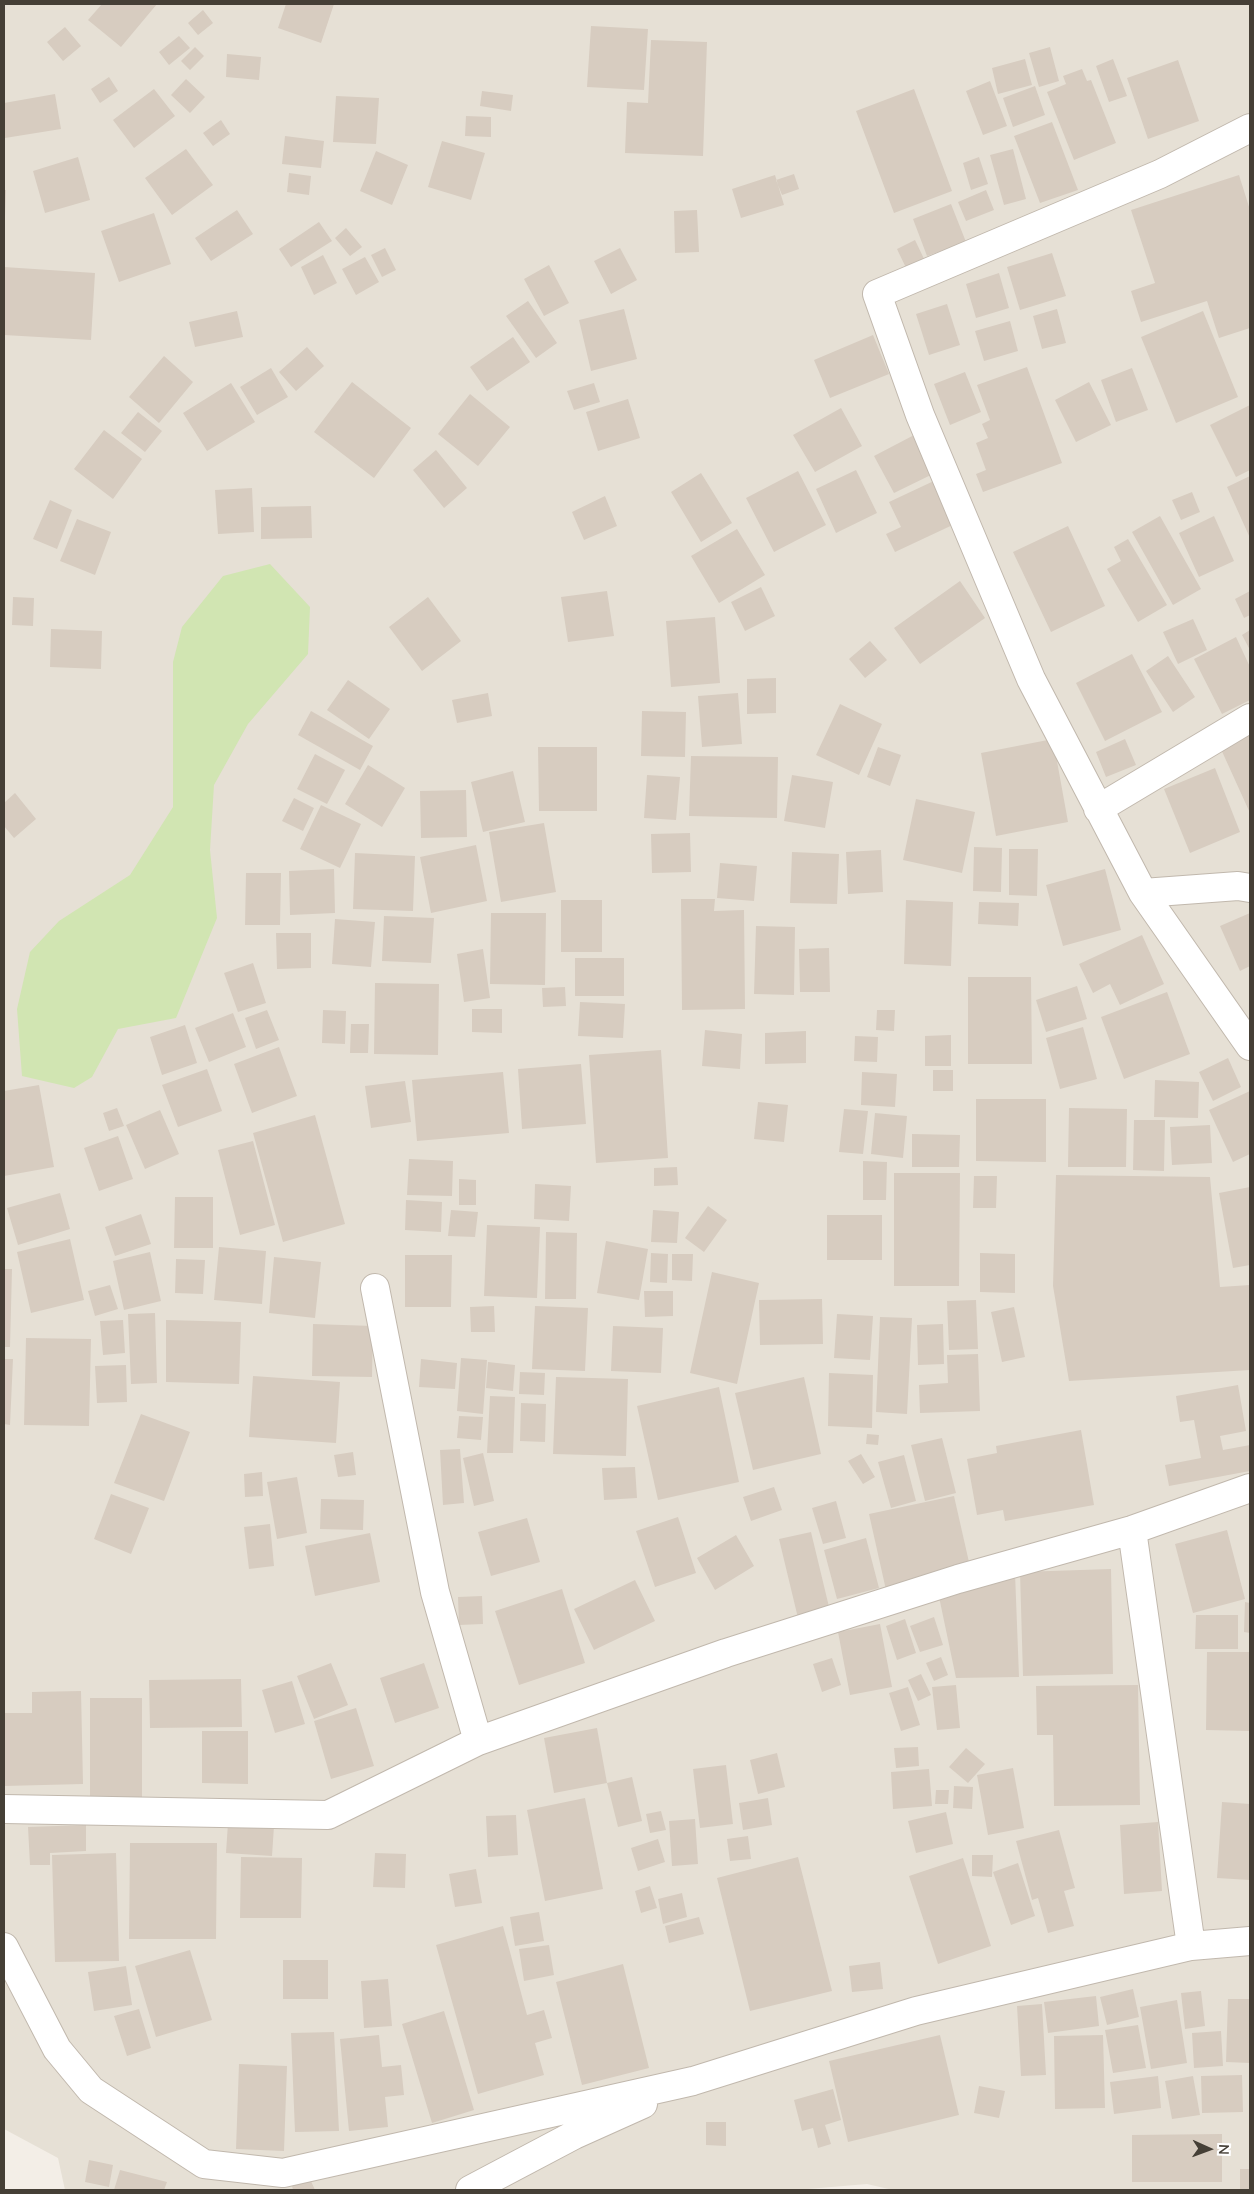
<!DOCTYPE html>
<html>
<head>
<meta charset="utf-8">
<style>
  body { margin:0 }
  #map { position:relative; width:1254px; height:2194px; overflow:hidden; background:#f3eee7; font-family:Mulish,sans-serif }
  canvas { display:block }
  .frame { position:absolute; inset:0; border:5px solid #453f36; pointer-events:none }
  .north { position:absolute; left:1184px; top:2124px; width:50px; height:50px; -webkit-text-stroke:4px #fff; paint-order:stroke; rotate:92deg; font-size:14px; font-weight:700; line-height:20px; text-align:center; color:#453f36 }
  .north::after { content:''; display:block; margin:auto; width:18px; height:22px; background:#453f36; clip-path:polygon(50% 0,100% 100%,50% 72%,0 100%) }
</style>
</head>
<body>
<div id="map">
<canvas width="1254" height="2194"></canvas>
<div class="frame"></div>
<div class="north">N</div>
</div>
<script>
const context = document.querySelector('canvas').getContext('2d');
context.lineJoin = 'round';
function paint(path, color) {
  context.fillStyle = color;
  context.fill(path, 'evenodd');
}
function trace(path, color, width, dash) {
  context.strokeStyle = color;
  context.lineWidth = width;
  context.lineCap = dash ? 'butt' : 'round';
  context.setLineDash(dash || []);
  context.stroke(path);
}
paint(new Path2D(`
  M4 4H1250V2190H893L867 2184 796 2190H65L58 2158 4 2129Z`), '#e6e0d5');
paint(new Path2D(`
  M270 564 310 607 308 654 248 724 214 785 210 850 217 918 176 1018 118 1029 92 1077 74 1088 22 1076 17 1009 30 952 59 921 130 875 173 807V662L182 627 223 576Z`), '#d1e5b2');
paint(new Path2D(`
  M102 4H157L121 47 88 20Z
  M286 4H334L321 43 278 28Z
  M203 10 213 23 198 35 188 23Z
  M591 26 648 29 644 90 587 87Z
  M65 27 81 46 63 61 47 42Z
  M179 36 190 48 169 65 159 52Z
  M651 40 707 42 703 156 625 153 627 102 648 103Z
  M195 47 204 56 190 70 181 61Z
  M1050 47 1059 81 1039 87 1029 53Z
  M227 54 261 57 259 80 226 77Z
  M1025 59 1032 85 998 94 992 68Z
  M1113 59 1127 96 1109 102 1096 66Z
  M1178 60 1199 121 1148 139 1127 78Z
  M1082 69 1087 81 1091 80 1116 143 1074 160 1047 92 1066 84 1063 76Z
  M109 77 118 91 100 103 91 89Z
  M186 79 205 97 190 113 171 95Z
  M990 81 1007 126 983 135 966 91Z
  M1035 86 1045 115 1013 127 1003 98Z
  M154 89 175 116 134 148 113 120Z
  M914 89 952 191 894 213 856 111Z
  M482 91 513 95 511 111 480 106Z
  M55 94 61 129 5 138 4 103Z
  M336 96 379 98 376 144 333 142Z
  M466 116 491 117V137L465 136Z
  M221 120 230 134 213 146 203 133Z
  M1052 122 1078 190 1040 203 1014 136Z
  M285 136 324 141 321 168 282 164Z
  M442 141 485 153 471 200 428 187Z
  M186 149 213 185 172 215 145 178Z
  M1013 149 1026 199 1004 205 990 155Z
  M376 151 408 165 392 205 360 191Z
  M78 157 90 200 45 213 33 171Z
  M979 157 988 184 971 190 963 163Z
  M289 173 311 176 309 195 287 192Z
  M794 174 799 189 782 195 776 180Z
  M775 175 784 205 741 218 732 189Z
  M1239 175 1250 210V328L1219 338 1207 301 1141 322 1131 291 1155 283 1131 210Z
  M4 190H6L5 216H4Z
  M986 190 994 210 966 221 958 202Z
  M951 204 966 242 927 256 913 219Z
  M237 210 253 234 211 261 195 238Z
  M697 210 699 252 675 253 674 211Z
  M154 213 171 264 119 282 101 231Z
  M319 222 332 241 291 267 279 249Z
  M346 228 362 247 350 256 335 238Z
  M915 240 926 263 908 272 897 249Z
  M385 248 396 270 382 277 371 255Z
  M620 248 637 280 611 294 594 261Z
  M1052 253 1066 296 1020 310 1007 267Z
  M323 255 337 283 314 295 301 267Z
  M365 257 379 282 356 295 342 269Z
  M549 265 569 303 544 316 524 279Z
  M4 267 95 273 91 340 4 335Z
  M999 273 1009 308 976 318 966 284Z
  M528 301 557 343 536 358 506 316Z
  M947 304 960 345 929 355 916 314Z
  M624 309 637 359 591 371 579 320Z
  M1057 309 1066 343 1042 349 1033 316Z
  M237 311 243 337 195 347 189 322Z
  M1203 311 1238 397 1176 423 1141 337Z
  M1010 321 1018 351 984 361 975 331Z
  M873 335 889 374 830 398 814 360Z
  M513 337 530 362 487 391 470 367Z
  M307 347 324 366 296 391 279 372Z
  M164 356 193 382 159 423 129 397Z
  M1027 367 1062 463 983 492 976 474 986 470 976 443 988 438 982 424 990 420 977 385Z
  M271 368 288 397 257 415 240 387Z
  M1132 368 1148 410 1116 422 1101 380Z
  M965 372 981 412 950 425 934 384Z
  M352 382 411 428 374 478 314 432Z
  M1089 382 1111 425 1076 442 1055 400Z
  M231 383 255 422 207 451 183 413Z
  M594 383 600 402 574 410 567 391Z
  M470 394 510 427 478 466 438 434Z
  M628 399 640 438 598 451 586 412Z
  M1250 405V470L1236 477 1210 425Z
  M841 408 862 446 815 472 793 435Z
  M138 412 162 431 145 452 121 433Z
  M104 430 142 459 113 499 74 469Z
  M918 433 937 472 894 493 874 456Z
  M436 450 467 488 444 508 413 470Z
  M856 470 877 513 836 533 816 489Z
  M798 471 826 525 774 552 746 498Z
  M701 473 732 523 701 542 671 492Z
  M1250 476V538L1227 487Z
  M938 479 959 522 895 552 886 534 901 527 889 502Z
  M252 488 254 532 218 534 215 490Z
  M1192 492 1200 512 1181 520 1172 500Z
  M605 496 617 526 584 540 572 512Z
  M50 500 72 510 57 549 33 539Z
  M311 506 312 538 261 539V507Z
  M1160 516 1201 589 1173 605 1132 532Z
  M1214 516 1234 561 1199 577 1179 533Z
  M77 519 111 532 95 575 60 561Z
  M1068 526 1105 606 1051 632 1013 552Z
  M737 529 765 575 719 603 691 556Z
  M1128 539 1167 605 1138 622 1107 569 1121 561 1114 547Z
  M960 581 985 618 920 664 894 628Z
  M761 587 775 616 745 631 731 602Z
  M607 591 614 636 568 642 561 597Z
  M1250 591V615L1244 618 1235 599Z
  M13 597 34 598 33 626 12 625Z
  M428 597 461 641 422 671 389 627Z
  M715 617 720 683 671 687 666 621Z
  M1193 619 1207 650 1178 664 1163 632Z
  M51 629 102 631 101 669 50 667Z
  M1250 630V650L1242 635Z
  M1236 637 1250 667V700L1222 714 1194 659Z
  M870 641 887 660 865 678 849 659Z
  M1132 654 1162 712 1105 741 1076 683Z
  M1168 656 1195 697 1173 712 1146 671Z
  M776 678V713L747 714V679Z
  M348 680 390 709 369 739 327 710Z
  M488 693 492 716 457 723 452 700Z
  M738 693 742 744 702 747 698 696Z
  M840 704 882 724 859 775 816 755Z
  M311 711 373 746 360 770 298 735Z
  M642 711 686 712 685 757 641 756Z
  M1250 733V813L1220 747Z
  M1053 739 1068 822 996 836 981 753Z
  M1125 739 1136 765 1106 777 1096 752Z
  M538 747H597V811H539Z
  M878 747 901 755 890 786 867 777Z
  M315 754 345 770 327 804 297 789Z
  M691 756 778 757 777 818 689 816Z
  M368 765 405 788 382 827 345 804Z
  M1215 768 1240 832 1190 853 1164 789Z
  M513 771 525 822 483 832 471 782Z
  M647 775 680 777 676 820 644 818Z
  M792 775 833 782 825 828 784 821Z
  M466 790 467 837 421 838 420 791Z
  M15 793 36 819 14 838 4 826V803Z
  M294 798 314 808 303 831 282 821Z
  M916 799 975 812 962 873 903 860Z
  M321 805 361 824 340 868 300 849Z
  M544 823 556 892 501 902 489 832Z
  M690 833 691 872 652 873 651 834Z
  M476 845 487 901 431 913 420 857Z
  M974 847 1002 848 1001 892 973 891Z
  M1009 849H1038L1037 896 1009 895Z
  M881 850 883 892 848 894 846 852Z
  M792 852 839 854 837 904 790 903Z
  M355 853 415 856 413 911 353 909Z
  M720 863 757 866 754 901 717 898Z
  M334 869 335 913 290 915 289 871Z
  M1105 869 1121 930 1063 946 1046 885Z
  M246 873H281L280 925H245Z
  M681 899H715L714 911 744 910 745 1009 682 1010Z
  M561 900H602V952H561Z
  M906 900 953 902 951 966 904 964Z
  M979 902 1019 903 1018 926 978 924Z
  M491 913H546L545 985 490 984Z
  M1250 913V966L1240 971 1220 926Z
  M384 916 434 918 431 963 382 961Z
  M335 919 375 922 371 967 332 964Z
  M756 926 795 927 794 995 754 994Z
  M276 933H311V968L277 969Z
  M1142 935 1164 984 1120 1005 1110 984 1093 993 1079 964Z
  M829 948 830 992H800L799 949Z
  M483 949 490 998 464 1002 457 954Z
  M575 958H624V996H575Z
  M253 963 266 1003 238 1012 224 973Z
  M968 977H1031L1032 1064H968Z
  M375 983 439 984 438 1055 374 1054Z
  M1077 986 1087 1019 1046 1032 1036 1000Z
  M565 987 566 1006 543 1007 542 988Z
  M1167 992 1190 1054 1124 1079 1101 1017Z
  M580 1002 625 1004 623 1038 578 1036Z
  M472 1009H502V1033L472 1032Z
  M267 1010 279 1040 256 1049 245 1018Z
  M323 1010 346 1011 345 1044 322 1043Z
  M877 1010H895L894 1031 876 1030Z
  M233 1013 246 1047 209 1062 195 1028Z
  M351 1024H369L368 1053H350Z
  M185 1025 197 1063 162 1075 150 1037Z
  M1083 1027 1097 1079 1060 1089 1046 1038Z
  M705 1030 742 1034 740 1069 702 1066Z
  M806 1031V1063L765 1064V1033Z
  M951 1035V1066H925V1036Z
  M855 1036 878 1037 877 1062 854 1061Z
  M279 1047 297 1096 252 1113 234 1064Z
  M661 1050 668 1158 596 1163 589 1055Z
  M1228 1058 1241 1087 1213 1101 1199 1072Z
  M581 1064 586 1124 522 1129 518 1069Z
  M207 1069 222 1111 178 1127 162 1085Z
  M933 1070H953V1091H933Z
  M503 1072 509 1133 417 1141 412 1080Z
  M862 1072 897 1074 895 1107 861 1105Z
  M1155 1080 1199 1082 1198 1118 1154 1117Z
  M405 1081 411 1122 371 1128 365 1086Z
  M39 1085 54 1167 4 1176V1091Z
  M1250 1091V1154L1233 1162 1209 1110Z
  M976 1099H1046V1162L976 1161Z
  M758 1102 788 1105 784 1142 754 1139Z
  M117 1108 124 1126 109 1131 103 1113Z
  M1069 1108 1127 1109 1126 1167H1068Z
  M844 1109 868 1111 863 1154 839 1152Z
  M160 1110 179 1154 145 1169 126 1125Z
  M875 1113 907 1116 903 1158 871 1154Z
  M315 1115 345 1224 283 1242 253 1133Z
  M1134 1120H1165L1164 1171 1133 1170Z
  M1210 1125 1212 1163 1172 1165 1170 1127Z
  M912 1134 960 1135 959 1167H912Z
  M118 1136 133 1179 99 1191 84 1148Z
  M253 1141 275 1225 240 1235 218 1150Z
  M409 1159 453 1161 452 1196 407 1195Z
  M863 1161 887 1162 886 1200H863Z
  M677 1167 678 1185 654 1186V1168Z
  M894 1173H960L959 1286H894Z
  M1056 1175 1210 1177 1220 1287 1250 1285V1370L1069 1381 1053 1286Z
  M974 1176H997L996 1208H973Z
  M459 1179 476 1180V1205H459Z
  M535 1184 571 1186 569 1221 534 1219Z
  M1250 1187V1265L1233 1268 1219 1193Z
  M60 1193 70 1229 18 1245 7 1208Z
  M175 1197H213V1248H174Z
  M406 1200 442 1202 441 1232 405 1230Z
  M708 1206 727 1220 704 1252 685 1238Z
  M451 1210 478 1212 475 1237 448 1236Z
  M653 1210 679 1212 677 1243 651 1242Z
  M141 1214 151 1244 115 1256 105 1227Z
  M827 1215H882V1260H827Z
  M487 1225 540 1227 537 1298 484 1296Z
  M546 1232 577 1233 576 1299H545Z
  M70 1239 84 1300 31 1313 17 1252Z
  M606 1241 648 1249 639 1300 597 1293Z
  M219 1247 266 1251 262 1304 214 1300Z
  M150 1252 161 1301 124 1310 113 1261Z
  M651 1253 668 1254 667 1283 650 1282Z
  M980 1253 1015 1254V1293L980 1292Z
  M672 1254H693L692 1281 672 1280Z
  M405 1255H452L451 1307H405Z
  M274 1257 321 1262 315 1318 269 1313Z
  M176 1259 205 1260 203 1294 175 1293Z
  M4 1269H12L10 1347H4Z
  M712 1272 759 1283 737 1384 690 1373Z
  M110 1285 118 1309 95 1316 88 1291Z
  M644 1291H673V1316L645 1317Z
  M822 1299 823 1344 760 1345 759 1300Z
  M976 1300 978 1349 949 1350 947 1301Z
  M494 1306 495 1332H471L470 1307Z
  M535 1306 588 1308 585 1371 532 1369Z
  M1014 1307 1025 1357 1002 1362 991 1312Z
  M155 1313 157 1383 131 1384 128 1314Z
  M837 1314 873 1316 870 1360 834 1358Z
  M880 1317 912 1318 907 1414 876 1412Z
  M123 1320 125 1353 103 1355 100 1321Z
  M166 1320 241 1322 239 1384 166 1382Z
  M313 1324 373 1326 372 1377 312 1376Z
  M943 1324 944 1364 918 1365 917 1325Z
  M613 1326 663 1328 661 1373 611 1371Z
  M26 1338 91 1339 89 1426 24 1425Z
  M978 1354 980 1411 920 1413 919 1385 948 1383 947 1355Z
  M461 1358 487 1360 483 1414 457 1411Z
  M4 1359H13L10 1425 4 1424Z
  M421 1359 457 1363 455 1389 419 1387Z
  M488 1362 515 1365 513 1391 486 1388Z
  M126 1365 127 1402 97 1403 95 1366Z
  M520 1372 545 1373 544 1395 519 1394Z
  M829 1373 873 1375 872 1428 828 1426Z
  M253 1376 340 1382 336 1443 249 1437Z
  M556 1377 628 1379 626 1456 553 1454Z
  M804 1377 821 1454 753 1470 735 1393Z
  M1238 1385 1246 1431 1220 1436 1223 1450 1250 1445V1471L1169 1486 1165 1465 1201 1458 1194 1420 1180 1422 1176 1396Z
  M719 1387 739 1482 658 1500 637 1406Z
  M490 1396 515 1397 513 1453H487Z
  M521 1403 546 1404 545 1442 520 1441Z
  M141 1414 190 1432 164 1501 114 1483Z
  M459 1416 483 1417 481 1440 457 1438Z
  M1081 1430 1094 1505 1005 1521 1003 1510 977 1515 967 1459 997 1453 996 1446Z
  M867 1434 879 1435 878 1445 866 1444Z
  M942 1438 956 1493 925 1501 911 1445Z
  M460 1449 464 1503 443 1505 440 1450Z
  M353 1452 356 1475 338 1477 334 1455Z
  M483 1453 494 1501 474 1506 463 1458Z
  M861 1454 875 1477 863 1484 848 1461Z
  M904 1455 916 1501 891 1508 878 1462Z
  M635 1467 637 1498 604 1500 602 1468Z
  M262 1472 263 1496 245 1497 244 1474Z
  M297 1477 307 1533 277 1539 267 1482Z
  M774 1487 782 1510 751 1521 743 1497Z
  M111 1494 149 1508 131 1554 94 1539Z
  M954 1496 971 1571 886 1590 869 1514Z
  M321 1499 364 1500 363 1530 320 1529Z
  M836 1501 846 1538 823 1544 812 1508Z
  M678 1517 696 1573 655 1587 636 1531Z
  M527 1518 540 1562 491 1576 478 1532Z
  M270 1524 274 1566 249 1569 244 1527Z
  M1227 1530 1245 1599 1193 1613 1175 1544Z
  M811 1532 830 1611 798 1618 779 1539Z
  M370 1533 380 1582 315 1596 305 1546Z
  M736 1535 754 1566 715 1590 697 1558Z
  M866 1538 879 1588 837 1599 824 1550Z
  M1111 1569 1113 1674 1023 1676 1020 1572Z
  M1015 1573 1019 1677 956 1678 938 1592Z
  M635 1580 655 1621 594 1650 574 1609Z
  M562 1589 585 1663 519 1685 495 1611Z
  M482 1596 483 1624 459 1625 458 1597Z
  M1245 1602 1250 1603V1633L1244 1632Z
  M1196 1615H1238V1649H1195Z
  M934 1617 943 1645 920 1652 910 1626Z
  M905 1619 916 1653 897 1660 886 1626Z
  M880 1624 892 1687 850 1695 838 1632Z
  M1207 1652H1250V1731L1206 1730Z
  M941 1657 948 1675 934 1681 926 1663Z
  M832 1658 841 1685 822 1692 813 1664Z
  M331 1663 348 1705 314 1719 297 1676Z
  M424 1663 439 1708 395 1723 380 1678Z
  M921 1674 931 1695 918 1701 908 1680Z
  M241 1679 242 1727 150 1728 149 1680Z
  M292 1681 305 1724 275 1733 262 1690Z
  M956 1685 960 1728 937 1730 932 1687Z
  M1138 1685 1140 1805 1054 1806 1053 1735H1037L1036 1686Z
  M908 1687 920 1725 901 1731 889 1693Z
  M81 1691 83 1784 4 1786V1713H32V1692Z
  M90 1698H142V1802H90Z
  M356 1708 374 1766 331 1779 314 1721Z
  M597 1728 607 1783 554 1793 544 1738Z
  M202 1731H248V1784L202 1783Z
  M918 1747 919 1766 896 1768 894 1748Z
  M966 1748 985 1764 968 1783 949 1767Z
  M777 1753 785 1787 758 1794 750 1760Z
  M726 1765 733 1824 700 1828 693 1769Z
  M1013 1768 1024 1828 988 1835 977 1775Z
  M929 1769 932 1806 893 1809 891 1772Z
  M632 1777 642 1821 618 1827 607 1783Z
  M954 1786 973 1787 972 1809 953 1808Z
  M936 1790H949L948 1804H935Z
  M585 1798 603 1889 545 1901 527 1810Z
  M768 1798 772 1825 743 1830 739 1803Z
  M1222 1802 1250 1804V1880L1217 1878Z
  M661 1811 666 1830 650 1833 646 1814Z
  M946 1812 953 1844 916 1853 908 1821Z
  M516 1815 518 1855 488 1857 486 1816Z
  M695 1819 698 1864 672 1866 669 1821Z
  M1158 1822 1162 1891 1124 1894 1120 1825Z
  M228 1823 274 1826 272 1856 226 1853Z
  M86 1825V1851L50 1853V1865H30L28 1827Z
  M1059 1830 1075 1888 1064 1891 1074 1926 1048 1933 1038 1898 1032 1900 1016 1841Z
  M748 1836 751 1859 730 1861 727 1839Z
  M658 1839 665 1862 638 1871 631 1848Z
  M130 1843H217L216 1939H129Z
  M116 1853 119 1961 55 1962 52 1855Z
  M375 1853 406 1854 405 1888 373 1887Z
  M972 1855H993L992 1877 972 1876Z
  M241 1857 302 1858 301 1918H240Z
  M798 1857 832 1991 750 2011 717 1878Z
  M963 1858 991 1946 938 1964 909 1876Z
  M1018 1863 1035 1916 1011 1925 993 1872Z
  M476 1869 482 1903 455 1907 449 1874Z
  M650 1886 657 1908 641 1913 635 1891Z
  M682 1893 687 1917 663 1924 658 1899Z
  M539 1912 544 1941 515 1946 510 1917Z
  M699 1917 704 1934 669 1943 665 1926Z
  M503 1926 527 2015 544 2010 552 2038 535 2043 544 2075 478 2094 436 1945Z
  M549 1945 554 1975 524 1981 519 1949Z
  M190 1950 212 2020 156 2037 135 1966Z
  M283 1960H328V1999H283Z
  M880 1962 883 1989 852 1992 849 1966Z
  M623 1964 649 2068 582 2085 556 1982Z
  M126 1966 132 2005 94 2011 88 1972Z
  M388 1979 392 2026 364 2028 361 1981Z
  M1133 1989 1139 2017 1107 2025 1100 1997Z
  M1201 1991 1205 2026 1185 2029 1181 1993Z
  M1096 1996 1099 2026 1048 2033 1044 2002Z
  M1228 1999H1250V2063L1226 2062Z
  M1177 2000 1187 2063 1151 2069 1140 2007Z
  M1042 2004 1046 2075 1021 2076 1017 2006Z
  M139 2009 151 2048 127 2056 114 2016Z
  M444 2011 474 2110 432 2123 402 2024Z
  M1138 2025 1146 2068 1113 2073 1105 2030Z
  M1221 2031 1223 2066 1194 2068 1192 2033Z
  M334 2032 339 2131 295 2132 291 2033Z
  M379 2035 382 2067 401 2065 404 2095 385 2097 388 2127 349 2131 340 2039Z
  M940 2035 959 2115 848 2142 829 2061Z
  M1103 2035 1105 2108 1055 2109 1054 2036Z
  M239 2064 287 2066 284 2151 236 2149Z
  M1242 2075 1243 2112 1202 2113 1201 2076Z
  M1158 2076 1161 2108 1114 2114 1110 2082Z
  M1193 2076 1200 2115 1172 2119 1165 2081Z
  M979 2086 1005 2091 999 2118 974 2113Z
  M833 2089 841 2120 825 2125 831 2144 818 2148 813 2128 802 2131 794 2100Z
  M706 2122H726V2146L706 2145Z
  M1222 2134V2182H1132V2135Z
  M89 2160 113 2165 109 2187 85 2182Z
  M1240 2169H1250V2190H1240Z
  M120 2170 167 2182 164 2190H114Z
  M310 2179 315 2190H293L292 2186Z`), '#d7ccc0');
const minor = new Path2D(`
  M1250 128 1160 174 877 294 920 415 1031 679 1143 893 1250 1046
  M1098 809 1250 718
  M1143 893 1238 886 1250 888
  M375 1288 435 1592 478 1741 726 1653 958 1579 1132 1530 1250 1488
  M1132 1530 1191 1946
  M4 1809 328 1815 478 1741
  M4 1947 57 2049 91 2090 204 2164 283 2173 693 2081 916 2011 1191 1946 1250 1941
  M470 2190 574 2135 643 2104`);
trace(minor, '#c1b8ad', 30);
trace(minor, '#fff', 28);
</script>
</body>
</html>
